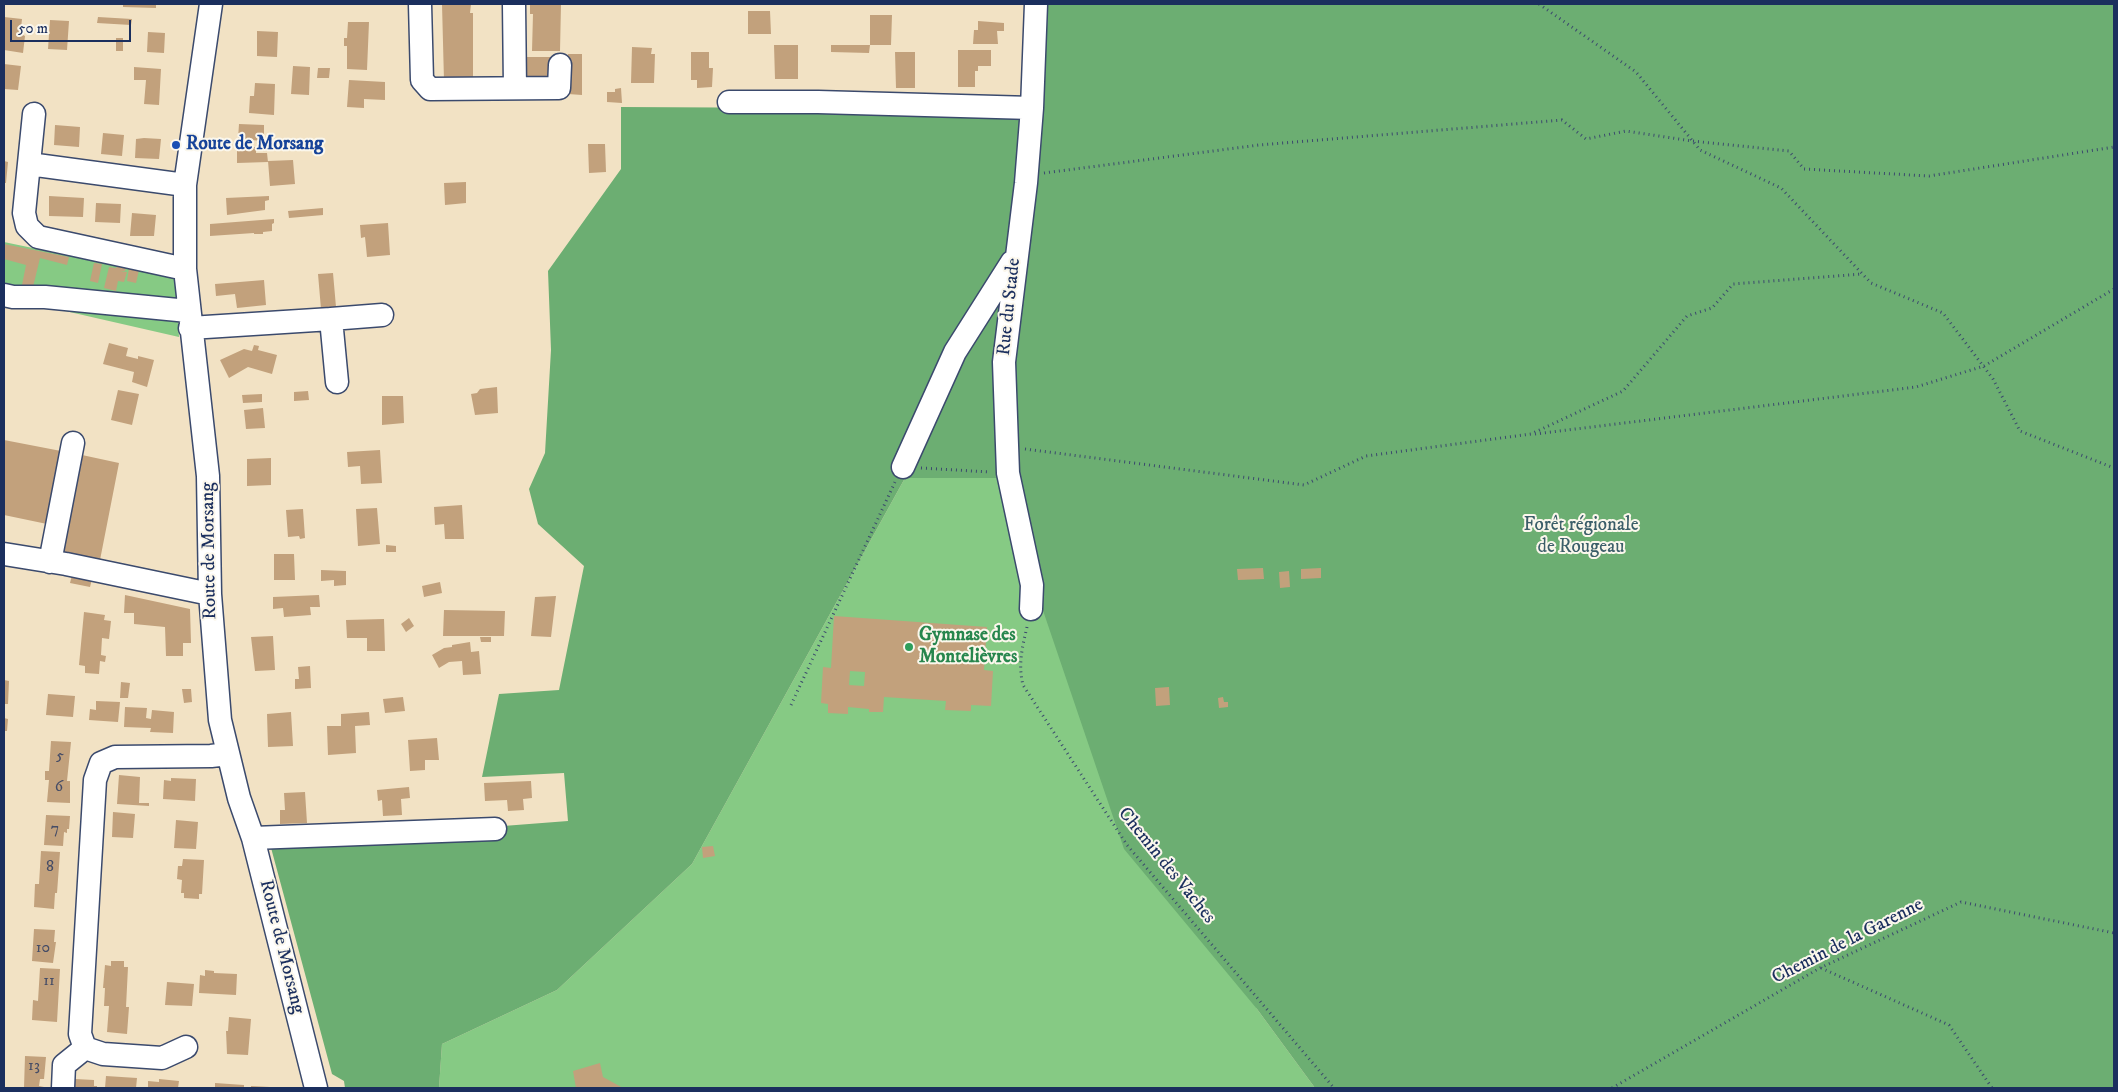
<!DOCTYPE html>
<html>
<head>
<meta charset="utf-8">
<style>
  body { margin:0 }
  #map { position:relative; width:2118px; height:1092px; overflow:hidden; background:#f2e2c4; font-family:"IM FELL DW Pica",serif }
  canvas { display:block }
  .frame { position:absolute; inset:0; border:5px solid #1b2f5e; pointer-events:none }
  .scale { position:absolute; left:10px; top:20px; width:121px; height:22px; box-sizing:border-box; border:2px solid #1b2f5e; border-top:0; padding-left:6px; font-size:15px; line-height:18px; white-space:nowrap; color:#1b2f5e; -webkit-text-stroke:4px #fbf7ec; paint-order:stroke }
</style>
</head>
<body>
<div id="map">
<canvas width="2118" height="1092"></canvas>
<div class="frame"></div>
<div class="scale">50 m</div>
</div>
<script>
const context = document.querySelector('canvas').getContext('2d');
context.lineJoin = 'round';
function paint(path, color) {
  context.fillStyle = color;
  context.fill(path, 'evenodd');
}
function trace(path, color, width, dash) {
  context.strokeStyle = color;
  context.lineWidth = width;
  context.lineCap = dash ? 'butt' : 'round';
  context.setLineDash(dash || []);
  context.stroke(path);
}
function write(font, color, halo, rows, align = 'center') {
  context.font = font + ' "IM FELL DW Pica",serif';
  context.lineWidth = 4;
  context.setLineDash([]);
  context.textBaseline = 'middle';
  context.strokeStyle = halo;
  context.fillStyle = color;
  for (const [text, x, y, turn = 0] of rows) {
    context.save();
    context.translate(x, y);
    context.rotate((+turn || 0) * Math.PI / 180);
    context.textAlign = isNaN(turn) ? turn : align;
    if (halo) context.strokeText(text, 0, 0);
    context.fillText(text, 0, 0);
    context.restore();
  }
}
paint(new Path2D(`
  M4 242 176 278 179 337 4 297Z
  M905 478H998L1257 1009 1315 1088H439L442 1044 557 990 692 864Z`), '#86ca84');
paint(new Path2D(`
  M1036 4H2114V1088H1315L1257 1009 1124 849 998 478H905L692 864 557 990 442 1044 439 1088H345L344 1081 332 1074 270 844 568 821 564 773 482 777 499 694 559 690 584 566 538 524 529 489 545 453 551 350 548 271 621 169V107L818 108 1030 115Z`), '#6cae72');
paint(new Path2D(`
  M123 4H156V8L123 7Z
  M442 4H471L470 13H473V82L444 81Z
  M530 4H561L560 51H532L533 14H530Z
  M748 11H770L771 34H748Z
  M870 15H892L891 45H870Z
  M4 17 22 19 21 28H24L23 35 25 36 23 53 4 50Z
  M98 17 132 19 131 25 97 23Z
  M50 20 69 21 67 50 48 49Z
  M978 21 1004 23V31H997L998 44H973L974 30H978Z
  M348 22H369L367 70 347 69V46H344V38H347Z
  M257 31 278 32 277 57 257 56Z
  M148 32 165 33 164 53 147 52Z
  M116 38H123V51H116Z
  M774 45H798V79H775Z
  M831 45H870L869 53 831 52Z
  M632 47 652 48 651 54H655L654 83H631Z
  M958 50H991V66H978V71H975V87H958Z
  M691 52H709V68H713L712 87 697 88V80H691Z
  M895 52H915V88H896Z
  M568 54H582V95L568 94Z
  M524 57H551V83H523Z
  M4 64 21 66 18 90 4 89Z
  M293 66 310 67 309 95 291 94Z
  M134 67 161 69 159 105 144 104 146 80H134Z
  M318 68H330L329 78H317Z
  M349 80 385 82V100L364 99V108L347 107Z
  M255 83 275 84 274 115 249 113 250 96H254Z
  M621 88 622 103 607 102V92H615V89Z
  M239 124 264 125V141L238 139Z
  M55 125 80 127 79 147 54 145Z
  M103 133 124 135 122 156 101 154Z
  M144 138 161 139 159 159 135 158 136 139Z
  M588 144H605L606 172 589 173Z
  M237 147H256V153H267L268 162 237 163Z
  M293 160 295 184 270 186 268 161Z
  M4 161 8 162 6 183H4Z
  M466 182V203L445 205 444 183Z
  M49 196 84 198 83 217 49 216Z
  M269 196V200L265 201V210L227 215 226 198Z
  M96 203 121 204 120 223 95 222Z
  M323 208V215L289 218 288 211Z
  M132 213 156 215 154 236H130Z
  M274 219V223L272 224V231L263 232V234H254V233L210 236V224Z
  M388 223 390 255 367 257 365 237 361 238 360 225Z
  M4 244 69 257 67 265 40 258 33 287 22 285 26 265 4 259Z
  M94 263 102 264 98 283 90 281Z
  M117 266 126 268 125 271H120L127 272 124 282 118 281 116 291 104 288 109 267 116 268Z
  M129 268 139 270 136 283 127 281Z
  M333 273 336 307 321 309 318 274Z
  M264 280 266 305 237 308 235 294 216 296 215 284Z
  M109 343 128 348 126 356 138 359V356L154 360 147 387 132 382 134 372 103 364Z
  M254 345 259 346 258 350 277 355 272 374 248 367 229 378 220 360 244 349 252 351Z
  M497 387 498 413 475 415 471 394 477 393 480 389Z
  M118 390 139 394 132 425 111 420Z
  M308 391 309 400 294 401V392Z
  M262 394V402L243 403 242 395Z
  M382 396H403L404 423 382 425Z
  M263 408 265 428 246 429 244 410Z
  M4 440 61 451 47 524 4 515Z
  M380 450 382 483 361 484 360 466 348 467 347 452Z
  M82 455 119 463 100 560 63 552Z
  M271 458V485L247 486V459Z
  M462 505 464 539H445L444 524 435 525 434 507Z
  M377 508 380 544 358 546 356 509Z
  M303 509 305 538 300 539 299 536 288 537 286 510Z
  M386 545 396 546V552H386Z
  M274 554H294L295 580H274Z
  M1263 568 1264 579 1238 580 1237 569Z
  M1321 568V578L1301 579V569Z
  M321 570 346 571V585L334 586V580L321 581Z
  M1289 571 1290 587 1280 588 1279 572Z
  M72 575 92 579 90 587 70 583Z
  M440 582 442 593 424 597 422 586Z
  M125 595 190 609 191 643H183V656H166L165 627 134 624V613H124Z
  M319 595 320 607H310L311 615 284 617 283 608 273 609V597Z
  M556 596 551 637 531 636 535 597Z
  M444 610 505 611 504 636H443Z
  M84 612 105 615 104 620 111 621 109 639 102 638 101 655 106 656 105 662 100 661 99 674 85 673V666L79 665Z
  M834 616 987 627 984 670 993 671 991 706 971 705V711L945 710 946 701 884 697 883 712H869V709L848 707V714L828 713V704L821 703 823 667 831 668ZM850 671 865 672 864 686 849 685Z
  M409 618 414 626 406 632 401 624Z
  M384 619 385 651H367V638H347L346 620Z
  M273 636 275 670 255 671 251 637Z
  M480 637H491V642H481Z
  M470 642 471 652 479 651 481 674 463 675 462 661 449 662 439 668 432 655 444 648 452 647V645Z
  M310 666 311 688 295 689V679H299L298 667Z
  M4 680 9 681 8 704H4Z
  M121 682 130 683 128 698H120Z
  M1169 687 1170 705 1156 706 1155 688Z
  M182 689H191L192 702 184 703Z
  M48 694 75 696 73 717 46 715Z
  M403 697 405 711 385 713 383 699Z
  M1223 697 1224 702H1228V707L1219 708 1218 698Z
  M96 701 120 702 118 722 89 720 90 709 96 710Z
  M125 707 147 708 146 718 151 719 152 710 174 712 173 733 150 732 151 728 124 727Z
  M291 712 293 746 268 747 267 714Z
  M369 712 370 725 355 726 356 753 328 755 327 726H341V714Z
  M4 718 8 719 7 731H4Z
  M437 738 439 760H425V770L410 771 408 740Z
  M51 741 71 742 67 781H70V803L47 802 49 780H45V771H49Z
  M119 775 140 777 139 803H149V806L117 804Z
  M171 778 196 779 195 801 163 799 164 780 171 781Z
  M531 781 532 798 523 799 524 810 508 811 507 800 485 801 484 783Z
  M409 787 410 798 401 799 402 815 383 816 382 800 378 801 377 790Z
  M305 792 307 823 280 824V810H285L284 793Z
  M113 812 135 814 133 838 112 837Z
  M46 815 70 816 69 829H67V833L64 832 63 846 44 845Z
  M176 820 198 822 196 849 174 848Z
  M713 846 715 856 703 858 702 847Z
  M41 851 60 852 57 893H55L54 909 34 907 35 884H39Z
  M183 859 204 860 202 894H199V899L184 898V893H181L182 880 177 879 178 866H182Z
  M34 929 55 930 54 942H56L53 963 32 961Z
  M111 961H124V967H128L126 1007H129L127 1034 107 1032 109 1006H104L105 988H103L105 965 111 966Z
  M40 968 60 969 57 1022 32 1020 33 1000 38 1001Z
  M205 970 214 971V973L237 974 236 995 199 993 200 975 205 976Z
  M167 982 194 984 192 1006 165 1005Z
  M229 1017 251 1019 248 1055 227 1054 226 1031H228Z
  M25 1056 46 1057 44 1079H40L39 1086 44 1087 43 1088H24Z
  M600 1063 603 1077 623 1088H576L573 1071Z
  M106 1076 137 1078 136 1088H105Z
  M75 1079 94 1080V1086H97V1088H74Z
  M159 1079 179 1081 178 1088H148V1081L159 1082Z
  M215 1083 244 1085V1088H215Z
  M251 1086 270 1087V1088H251Z`), '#c2a17c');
const minor = new Path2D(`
  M211 4 185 185V269L208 476 210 594 220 720 239 798 253 838 316 1088
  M420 4 422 80 430 89 559 88 560 65
  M514 4 515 88
  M729 102H818L1032 108
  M34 114 24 213 27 226 38 237 185 269
  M29 164 185 185
  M4 295 13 297H45L188 311
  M331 319 382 315
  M190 328 331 319 337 382
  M903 467 955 352 1012 262
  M4 554 66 564 210 594
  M50 562 73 443
  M1031 609 1032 585 1008 473 1004 362 1026 183 1032 108 1036 4
  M253 838 495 829
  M186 1047 162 1058 103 1054 85 1048 80 1034 95 780 101 763 115 757 211 756 228 754
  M63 1088 64 1065 85 1048`);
trace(minor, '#3b4a6d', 25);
trace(new Path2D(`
  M1539 4 1636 72 1700 150 1781 188 1871 283 1943 313 1993 379 2020 431 2114 468
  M1044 173 1259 145 1562 120 1586 139 1626 131 1692 141 1789 151 1804 169 1929 176 2114 147
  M1535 434 1916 387 1984 366 2114 289
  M1025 449 1304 485 1366 456 1531 434 1623 391 1687 316 1712 308 1733 284 1862 274
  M921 468 990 472
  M1027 627C1022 648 1018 665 1023 685L1127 845 1334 1088
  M791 705 895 482
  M1821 968 1949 1025 1992 1088
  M1612 1088 1820 968 1961 902 2114 933`), '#3b4a6d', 3, [1, 4]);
trace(minor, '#fff', 22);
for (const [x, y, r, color] of [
  [176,145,5,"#1a4fb4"],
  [909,647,5,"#2e9e5b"]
]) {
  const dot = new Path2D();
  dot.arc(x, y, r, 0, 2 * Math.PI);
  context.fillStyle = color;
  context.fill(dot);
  trace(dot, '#fbf7ec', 2);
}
write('16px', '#454c66', null, [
  ["5",60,757],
  ["6",59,788],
  ["7",55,830],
  ["8",50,868],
  ["10",43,949],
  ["11",49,982],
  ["13",34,1067]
]);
write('bold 19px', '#164399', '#fbf7ec', [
  ["Route de Morsang",186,145]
], 'left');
write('19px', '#1b2f5e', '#fbf7ec', [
  ["Rue du Stade",1010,307,-84],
  ["Route de Morsang",210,551,-91],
  ["Chemin des Vaches",1166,866,51],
  ["Chemin de la Garenne",1848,942,-27],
  ["Route de Morsang",281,947,76]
]);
write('19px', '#3b5e69', '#fbf7ec', [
  ["Forêt régionale",1581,526],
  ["de Rougeau",1581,548]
]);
write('bold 19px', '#27864d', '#fbf7ec', [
  ["Gymnase des",919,636],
  ["Montelièvres",919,658]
], 'left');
</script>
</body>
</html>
